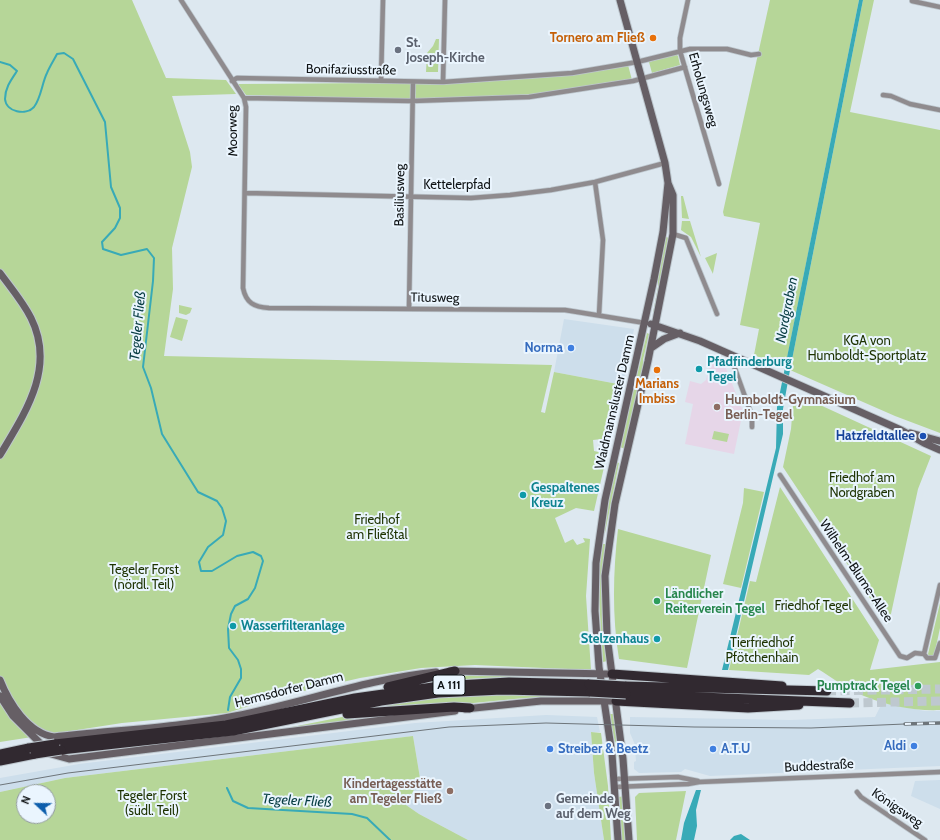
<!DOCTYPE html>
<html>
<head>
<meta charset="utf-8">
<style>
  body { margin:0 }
  #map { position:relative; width:940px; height:840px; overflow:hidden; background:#dde8f0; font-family:Cabin,sans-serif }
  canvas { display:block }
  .north { position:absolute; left:16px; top:784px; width:40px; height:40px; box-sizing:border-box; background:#eaf5fe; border:1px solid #929aa0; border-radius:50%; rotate:292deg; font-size:11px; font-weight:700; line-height:16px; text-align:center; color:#0e1214 }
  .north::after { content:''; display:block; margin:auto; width:14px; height:18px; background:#0d5eac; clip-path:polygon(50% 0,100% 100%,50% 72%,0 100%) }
</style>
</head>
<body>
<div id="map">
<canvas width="940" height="840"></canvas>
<div class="north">N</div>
</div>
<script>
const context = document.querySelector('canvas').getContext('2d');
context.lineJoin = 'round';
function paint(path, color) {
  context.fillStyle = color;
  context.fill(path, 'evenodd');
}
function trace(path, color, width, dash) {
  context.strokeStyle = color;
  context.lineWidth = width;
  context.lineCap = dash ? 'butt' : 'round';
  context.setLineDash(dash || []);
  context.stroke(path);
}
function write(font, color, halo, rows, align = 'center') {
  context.font = font + ' Cabin,sans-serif';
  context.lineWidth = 4;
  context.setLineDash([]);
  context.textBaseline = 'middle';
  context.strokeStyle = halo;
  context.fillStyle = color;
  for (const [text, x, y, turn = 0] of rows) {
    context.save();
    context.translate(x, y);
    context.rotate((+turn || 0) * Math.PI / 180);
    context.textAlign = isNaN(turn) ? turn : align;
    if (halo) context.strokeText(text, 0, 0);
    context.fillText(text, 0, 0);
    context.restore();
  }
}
paint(new Path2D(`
  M564 319 634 329 623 385 554 372Z
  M882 703 925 711H940V766L710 776 685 769 681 772 639 773 634 769V762L636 761 635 750 636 747 630 733V717L790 720 875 717Z
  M546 715 597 717 600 732H591L594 773 604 840H468L419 814 406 805 420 778 413 736 65 778 0 792V778L79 764 415 723Z
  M940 780V809L911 796 915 781Z`), '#cddeeb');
paint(new Path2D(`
  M712 356 723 361 743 411 734 454 685 444 693 404 685 402 690 381 701 384 706 380Z`), '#e6d6e8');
paint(new Path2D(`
  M0 0H132L166 78 226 80 236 94 172 96 190 152 192 167 172 248 173 289 164 356 552 365 541 412 545 413 554 372 623 385 611 438 593 440 594 451 607 454 594 511 576 508 555 518 565 543 573 539 577 545 585 542 583 538 590 539 586 596 591 670 475 665 421 668 360 678 278 697 227 713 122 723 0 742Z
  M770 0H859L785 368 754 355 759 329 740 325 760 223 724 216 723 212Z
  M863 0H874L850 112 940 130V433L895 416 790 370Z
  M436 39H439L438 72H426L427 53 433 46Z
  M676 54 678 56 680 65 652 73 649 62Z
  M628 65 632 80 528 95 409 100 246 95 238 84 382 83 445 84 570 75Z
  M681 196H683L689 219 682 218Z
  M682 221H690L701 257 691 237 681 230Z
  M666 237 669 238 655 314 653 313 658 287V278Z
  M717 253 713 273V274L705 258Z
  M179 305 192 308 190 313 186 315 179 313Z
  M176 317 188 320 182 341 170 337Z
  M647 333 649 334 643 360V370L625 449 620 447Z
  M794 393 931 456 918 489 889 623 887 624 783 467 791 429Z
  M714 431 729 434 727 442 712 439Z
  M617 462 619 463 605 533 602 532Z
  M780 487 879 640 870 670 940 662V710C914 711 888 706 864 696 848 690 833 678 818 669L809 675 729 670 750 581 756 582Z
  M744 488 764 492 741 588 723 584 743 503Z
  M618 529 711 555 687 668 619 659C612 616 613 572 618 529Z
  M601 544H605L602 610 607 661 603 662 598 583Z
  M940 603V628L934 656H929L928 654Z
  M470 675 526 677 481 678 428 682Z
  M473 695H524L554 697 524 698 453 705 384 706V705L440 697Z
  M405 714 293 728 292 727 347 716Z
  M609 714H613L620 757H618Z
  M591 732 601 733 608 786 611 840H604L594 773Z
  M413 736 420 778 406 805 419 814 468 840H0V792L65 778ZM24 792H48V816H24Z
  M686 791 676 840H637L635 797 639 793Z
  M624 796 626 840H622L619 797Z`), '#b6d698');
paint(new Path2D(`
  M859 0H863L790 370 783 409V434L728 670H722L776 448 777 407Z
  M696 790H701L696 810 697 826 694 840H681L684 823Z
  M741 834 750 840H730L734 836Z`), '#38aab7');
trace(new Path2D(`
  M0 62 10 65 17 71C11 80 5 88 5 99 6 112 26 116 34 107 41 98 42 83 47 73 50 66 54 60 57 54L64 53 73 59 105 122 111 187 120 208V218L115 228 102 242 103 249 121 255 147 249 154 258 153 281 143 367 151 388 162 434 198 492 217 501 222 508 226 521 223 535 208 547 199 562 201 571H212L237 556 253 552 261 556 263 561 255 588 248 599 235 606 231 614 228 629 229 648 238 660 241 669V678L230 697 228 710
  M227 788 233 801 248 808 352 814 367 818 390 840`), '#38aab7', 2);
trace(new Path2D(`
  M827 691 940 689
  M850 703 940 701`), '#bec8cf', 9, [9, 4.5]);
const street = new Path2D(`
  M181 0 244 98 246 107 243 288C246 303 254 307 269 308L565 310 645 323
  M688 0 680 38V51L719 184
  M912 1 940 7
  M232 81 237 78 443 82 572 73 637 62 690 49H727L751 55 759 54
  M381 81 383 0
  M443 82 445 0
  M883 95 891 96 910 104 940 110
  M244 98 412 101 529 97 633 81 685 67
  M595 182 603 240 599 315
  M245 193 471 198 510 195 551 190 595 182 665 163
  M673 234 686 238 717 314
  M409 308 413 82
  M737 358 734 366 752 416V427
  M780 475 900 656 907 658 915 653 924 654
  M924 654 940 585
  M924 654 927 658H935L940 643
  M615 779 678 777 698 781
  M615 787 688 784 699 782 940 772
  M857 792 861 797 925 840`);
const secondary = new Path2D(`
  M620 0 665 163 668 183 673 195V234L648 361 615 504 605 576 607 636 623 759 629 840
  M0 273C11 288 23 302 31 318 56 368 25 413 0 455
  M651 324 700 341 901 430 924 443 940 450
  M651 348 664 339 680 333
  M910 433 940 441
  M450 671 612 674
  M0 680C9 703 28 733 54 737 114 730 176 728 235 716 303 703 366 679 436 672
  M0 696 13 716 51 754 69 759 455 711
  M465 709 541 701H616
  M618 840 612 754 599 667 595 611 596 563 605 500 654 279 663 232 668 183`);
const highway = new Path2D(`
  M612 674 782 686
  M625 686 827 691
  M388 687 455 671
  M626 694 850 703
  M616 701 748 708 799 705
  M347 714 454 707 470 708
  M55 744 226 725 355 698 440 686 509 682 589 684
  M61 750 233 731 381 701 438 693 502 690 590 692
  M0 754 29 748
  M0 761 35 754`);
trace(street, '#bcc6cd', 6);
trace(secondary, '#bcc6cd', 9);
trace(highway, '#bcc6cd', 11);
trace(street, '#8f8b8e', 4.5);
trace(secondary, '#665f65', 7);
trace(highway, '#312930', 9);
trace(new Path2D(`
  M0 785 68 773 449 727 546 723 694 727 811 728 905 724`), '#6e757a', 1);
const rail = new Path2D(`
  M905 724 940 723`);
trace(rail, '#6e757a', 3.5);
trace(rail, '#eaf5fe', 2, [6]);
const highwayBridge = new Path2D(`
  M589 684 625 686
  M590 692 626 694
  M29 748 55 744
  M35 754 61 750`);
trace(highwayBridge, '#bcc6cd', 11, []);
trace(highwayBridge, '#312930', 9);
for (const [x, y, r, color] of [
  [653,38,4,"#e8710a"],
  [398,50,4,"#6b7280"],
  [571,348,4,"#3f7fe0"],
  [699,369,4,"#0f9aa8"],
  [657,370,4,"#e8710a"],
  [717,407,4,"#8d6e63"],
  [923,436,4,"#1a4fb4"],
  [523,495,4,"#0f9aa8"],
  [657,601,4,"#2e9e5b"],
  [233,626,4,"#0f9aa8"],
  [657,639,4,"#0f9aa8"],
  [918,686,4,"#2e9e5b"],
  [914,746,4,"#3f7fe0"],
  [550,749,4,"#3f7fe0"],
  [713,749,4,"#3f7fe0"],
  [450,791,4,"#8d6e63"],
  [548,806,4,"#6b7280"]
]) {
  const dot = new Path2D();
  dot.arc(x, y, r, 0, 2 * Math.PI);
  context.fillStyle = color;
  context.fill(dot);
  trace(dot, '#eaf5fe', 1.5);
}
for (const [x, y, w] of [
  [449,685,32]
]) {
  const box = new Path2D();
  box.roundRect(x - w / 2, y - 10, w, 20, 3);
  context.fillStyle = '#eaf5fe';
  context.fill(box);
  trace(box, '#0e1214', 1);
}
write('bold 12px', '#0e1214', null, [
  ["A 111",449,685]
]);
write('bold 13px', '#c56008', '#eaf5fe', [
  ["Tornero am Fließ",645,38],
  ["Marians",657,384,"center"],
  ["Imbiss",657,399,"center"]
], 'right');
write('bold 13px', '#5b616d', '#eaf5fe', [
  ["St.",406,43],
  ["Joseph-Kirche",406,58],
  ["Gemeinde",556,799],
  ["auf dem Weg",556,814]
], 'left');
write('13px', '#0e1214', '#eaf5fe', [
  ["Bonifaziusstraße",351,70,1],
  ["Erholungsweg",703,90,74],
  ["Moorweg",233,131,-91],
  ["Kettelerpfad",457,185],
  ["Basiliusweg",400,195,-89],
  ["Titusweg",435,298,1],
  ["Waidmannsluster Damm",615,402,-77],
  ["Wilhelm-Blume-Allee",856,571,56],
  ["Hermsdorfer Damm",289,690,-14],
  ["Buddestraße",819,766,-3],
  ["Königsweg",897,808,34]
]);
write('13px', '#1d3200', '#eaf5fe', [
  ["KGA von",867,341],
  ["Humboldt-Sportplatz",867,356],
  ["Friedhof am",862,478],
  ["Nordgraben",862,493],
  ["Friedhof",377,520],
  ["am Fließtal",377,535],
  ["Tegeler Forst",144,570],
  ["(nördl. Teil)",144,585],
  ["Friedhof Tegel",813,606],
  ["Tierfriedhof",762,643],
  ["Pfötchenhain",762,658],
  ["Tegeler Forst",152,796],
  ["(südl. Teil)",152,811]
]);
write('bold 13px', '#366cbe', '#eaf5fe', [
  ["Norma",563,348],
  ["Aldi",906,746],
  ["Streiber & Beetz",558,749,"left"],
  ["A.T.U",721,749,"left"]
], 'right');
write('bold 13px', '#0d838f', '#eaf5fe', [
  ["Pfadfinderburg",707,362],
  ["Tegel",707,377],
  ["Gespaltenes",531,488],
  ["Kreuz",531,503],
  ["Wasserfilteranlage",241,626],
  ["Stelzenhaus",649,639,"right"]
], 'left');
write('bold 13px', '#785e54', '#eaf5fe', [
  ["Humboldt-Gymnasium",725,400],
  ["Berlin-Tegel",725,415],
  ["Kindertagesstätte",442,784,"right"],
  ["am Tegeler Fließ",442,799,"right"]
], 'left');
write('bold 13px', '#164399', '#eaf5fe', [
  ["Hatzfeldtallee",915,436]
], 'right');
write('bold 13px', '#27864d', '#eaf5fe', [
  ["Ländlicher",665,594],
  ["Reiterverein Tegel",665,609],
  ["Pumptrack Tegel",910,686,"right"]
], 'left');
write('italic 14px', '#083d43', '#eaf5fe', [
  ["Nordgraben",787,310,-79],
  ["Tegeler Fließ",138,326,-85],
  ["Tegeler Fließ",297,801,3]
]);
</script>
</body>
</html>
